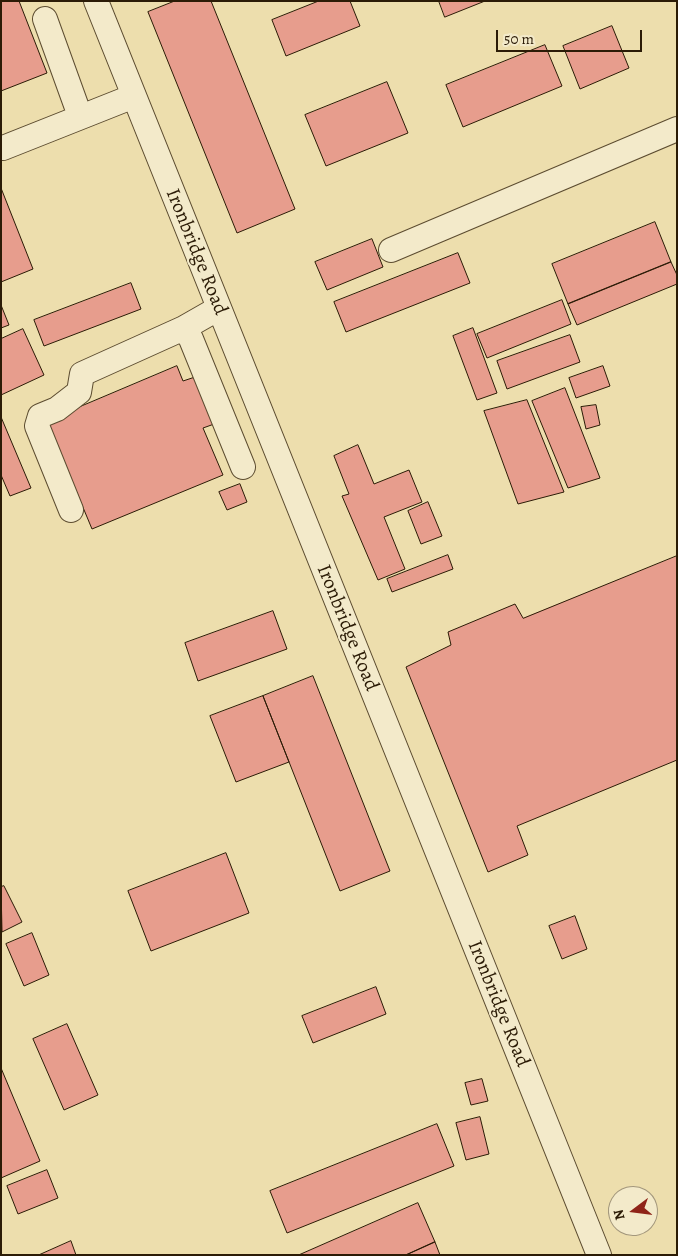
<!DOCTYPE html>
<html>
<head>
<meta charset="utf-8">
<style>
  body { margin:0 }
  #map { position:relative; width:678px; height:1256px; overflow:hidden; background:#eddead; font-family:Alegreya,serif }
  canvas { display:block }
  .frame { position:absolute; inset:0; border:2px solid #2b1b06; pointer-events:none }
  .north { position:absolute; left:608px; top:1186px; width:50px; height:50px; box-sizing:border-box; background:#f3eaca; border:1px solid #a3977c; border-radius:50%; rotate:255deg; font-size:14px; font-weight:700; line-height:20px; text-align:center; color:#2b1b06 }
  .north::after { content:''; display:block; margin:auto; width:18px; height:22px; background:#8f2418; clip-path:polygon(50% 0,100% 100%,50% 72%,0 100%) }
  .scale { position:absolute; left:496px; top:30px; width:146px; height:22px; box-sizing:border-box; border:2px solid #2b1b06; border-top:0; padding-left:6px; font-size:15px; line-height:18px; white-space:nowrap; color:#2b1b06; -webkit-text-stroke:4px #f3eaca; paint-order:stroke }
</style>
</head>
<body>
<div id="map">
<canvas width="678" height="1256"></canvas>
<div class="frame"></div>
<div class="north">N</div>
<div class="scale">50 m</div>
</div>
<script>
const context = document.querySelector('canvas').getContext('2d');
context.lineJoin = 'round';
function paint(path, color) {
  context.fillStyle = color;
  context.fill(path, 'evenodd');
}
function trace(path, color, width, dash) {
  context.strokeStyle = color;
  context.lineWidth = width;
  context.lineCap = dash ? 'butt' : 'round';
  context.setLineDash(dash || []);
  context.stroke(path);
}
function write(font, color, halo, rows, align = 'center') {
  context.font = font + ' Alegreya,serif';
  context.lineWidth = 4;
  context.setLineDash([]);
  context.textBaseline = 'middle';
  context.strokeStyle = halo;
  context.fillStyle = color;
  for (const [text, x, y, turn = 0] of rows) {
    context.save();
    context.translate(x, y);
    context.rotate((+turn || 0) * Math.PI / 180);
    context.textAlign = isNaN(turn) ? turn : align;
    if (halo) context.strokeText(text, 0, 0);
    context.fillText(text, 0, 0);
    context.restore();
  }
}
const building = new Path2D(`
  M1 1H19L47 73 1 91Z
  M175 1H211L295 209 237 233 148 12Z
  M319 1H350L360 26 286 56 272 20Z
  M439 1H485L445 17Z
  M612 26 629 68 580 89 563 46Z
  M545 45 562 86 463 127 446 85Z
  M387 82 408 133 326 166 305 115Z
  M1 188 33 269 1 282Z
  M655 222 671 262 568 304 552 264Z
  M372 239 383 267 327 290 315 262Z
  M458 253 470 283 346 332 334 302Z
  M671 262 677 275V284L577 325 568 304Z
  M131 283 141 309 44 346 34 320Z
  M562 300 571 324 487 358 477 334Z
  M1 305 9 325 1 328Z
  M473 328 497 393 477 400 453 336Z
  M23 329 44 375 1 395V339Z
  M570 335 580 362 507 389 497 361Z
  M177 366 183 381 201 375 217 423 203 428 223 475 92 529 47 421Z
  M603 366 610 386 576 398 569 378Z
  M565 388 600 478 568 488 532 401Z
  M527 400 564 492 518 504 484 411Z
  M596 405 600 425 586 429 581 407Z
  M1 417 31 488 10 496 1 475Z
  M358 445 374 484 409 470 422 502 384 517 405 569 378 580 342 496 349 494 334 456Z
  M240 484 247 502 227 510 219 492Z
  M428 502 442 536 421 544 408 511Z
  M448 555 453 569 392 592 387 579Z
  M677 556V760L517 826 528 855 488 872 406 667 451 645 448 632 515 604 523 618Z
  M273 611 287 649 198 681 185 643Z
  M313 676 390 871 340 891 263 696Z
  M263 696 289 762 236 782 210 716Z
  M226 853 249 913 151 951 128 891Z
  M4 886 22 922 2 932 1 887Z
  M575 916 587 949 562 959 549 926Z
  M32 933 49 975 24 986 6 944Z
  M376 987 386 1014 313 1043 302 1016Z
  M67 1024 98 1095 64 1110 33 1039Z
  M1 1068 40 1161 1 1178Z
  M482 1079 488 1101 471 1105 465 1083Z
  M480 1117 489 1154 466 1160 456 1123Z
  M437 1124 454 1166 287 1233 270 1191Z
  M47 1170 58 1198 18 1214 7 1186Z
  M418 1203 435 1242 406 1255H299Z
  M71 1241 76 1255H39Z
  M435 1242 440 1255H406Z`);
paint(building, '#e79d8d');
trace(building, '#2b1b06', 1);
const minor = new Path2D(`
  M96 1 599 1255
  M45 19 80 116
  M3 148 134 96
  M391 250 677 129
  M219 308 184 328 191 339 243 467
  M71 510 37 426 40 416 57 409 79 392 82 374 184 328`);
trace(minor, '#5c4c30', 26);
trace(minor, '#f3eaca', 24);
write('20px', '#2b1b06', '#f3eaca', [
  ["Ironbridge Road",196,252,68],
  ["Ironbridge Road",347,628,68],
  ["Ironbridge Road",498,1004,68]
]);
</script>
</body>
</html>
